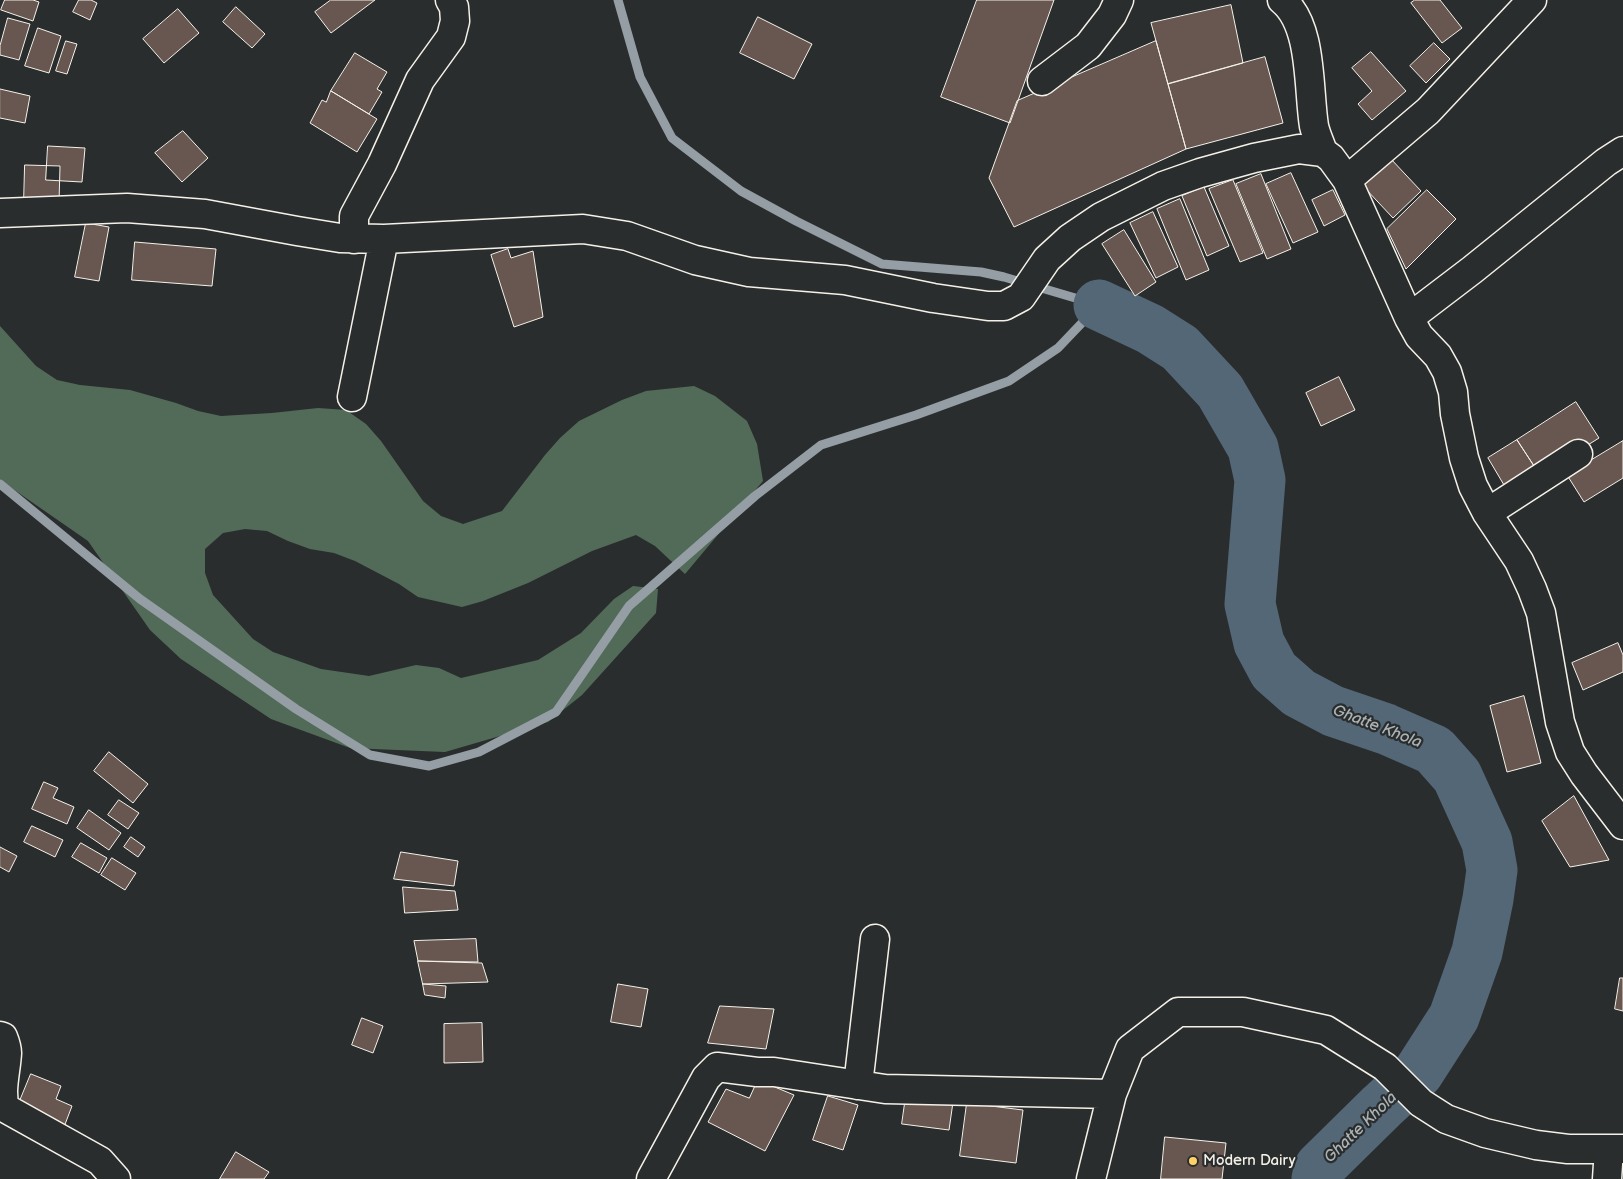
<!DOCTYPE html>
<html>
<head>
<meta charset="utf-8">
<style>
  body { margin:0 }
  canvas { display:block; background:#2a2d2e }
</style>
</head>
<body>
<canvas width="1623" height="1179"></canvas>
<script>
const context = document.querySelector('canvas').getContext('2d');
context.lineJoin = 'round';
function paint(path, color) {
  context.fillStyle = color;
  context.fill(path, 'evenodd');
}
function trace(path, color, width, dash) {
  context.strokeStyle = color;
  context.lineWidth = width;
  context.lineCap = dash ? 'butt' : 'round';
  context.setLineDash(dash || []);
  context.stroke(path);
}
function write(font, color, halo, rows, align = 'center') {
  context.font = font + ' "Balsamiq Sans",sans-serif';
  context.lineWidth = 4.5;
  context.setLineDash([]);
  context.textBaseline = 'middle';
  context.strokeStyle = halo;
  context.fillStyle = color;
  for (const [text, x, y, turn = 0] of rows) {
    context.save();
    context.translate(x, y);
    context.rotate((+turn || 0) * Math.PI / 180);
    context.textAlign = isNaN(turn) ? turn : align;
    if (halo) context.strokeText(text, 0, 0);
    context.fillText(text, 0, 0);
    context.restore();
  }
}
paint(new Path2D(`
  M0 326 36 366 57 380 80 385 130 390 176 403 198 411 221 416 272 413 318 408 346 410 366 424 381 441 423 501 441 516 463 524 502 511 545 455 560 438 579 421 622 400 646 391 694 386 715 396 747 421 757 444 763 481 685 574 655 546 636 535 592 551 528 583 483 601 462 607 418 597 399 584 355 561 334 553 310 549 288 541 267 531 245 529 223 533 205 549V573L213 595 253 639 273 652 321 669 369 676 416 665 439 668 461 678 538 660 581 633 614 599 633 586 658 589 656 613 582 695 548 722 445 752 350 748 271 719 181 659 150 630 88 541 0 480Z`), '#526b58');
trace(new Path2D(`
  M0 484 140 599 296 709 370 755 429 766 479 752 556 712 629 606 755 496 821 445 916 415 1009 381 1058 348 1099 305 1004 277 981 272 882 264 796 221 741 191 672 138 640 77 618 0`), '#949ea4', 9);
trace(new Path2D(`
  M1099 305 1150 329 1180 348 1220 391 1253 448 1260 480 1250 604 1259 643 1274 671 1299 693 1333 711 1386 729 1434 750 1457 776 1487 842 1492 870 1488 899 1477 952 1454 1017 1418 1073 1382 1106 1320 1167 1317 1179`), '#546777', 51);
const building = new Path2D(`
  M5 0H33L39 2 33 21 1 10Z
  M79 0H91L97 3 90 20 73 12Z
  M331 0H375L331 33 315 12Z
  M977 0H1054L1010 123 941 97Z
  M1415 0H1440L1462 28 1442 43 1411 3Z
  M1231 5 1243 63 1168 84 1151 23Z
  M236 7 265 34 252 48 223 22Z
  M178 9 199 33 164 63 143 39Z
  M758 17 812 44 794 79 740 53Z
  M8 18 30 24 19 60 0 55V46Z
  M38 28 61 36 49 73 25 66Z
  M66 41 77 44 67 74 56 71Z
  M1156 41 1186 149 1014 227 989 178 1017 101Z
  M1434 43 1450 59 1426 83 1410 66Z
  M1371 52 1406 91 1372 120 1358 104 1372 91 1352 68Z
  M355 53 387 72 377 89 382 92 369 114 331 91Z
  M1265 57 1283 123 1186 149 1168 84Z
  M0 89 30 96 25 123 0 118Z
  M331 91 377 119 357 152 310 123 322 100 326 102Z
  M183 131 208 158 182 182 155 153Z
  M48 146 85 148 82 182 46 180Z
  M1390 158 1421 191 1393 218 1362 185Z
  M25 165 60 166 59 203 24 202Z
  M1291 173 1318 232 1293 243 1266 184Z
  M1261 174 1291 249 1267 259 1236 184Z
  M1233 180 1263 253 1240 262 1209 189Z
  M1204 187 1229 246 1207 256 1182 196Z
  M1333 190 1345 215 1324 226 1312 200Z
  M1427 190 1456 219 1406 269 1387 229Z
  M1180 199 1209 270 1186 280 1157 209Z
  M1153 212 1178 267 1156 278 1130 223Z
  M86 223 109 227 99 281 75 277Z
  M1124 230 1156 282 1135 296 1102 244Z
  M135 242 216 249 212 286 132 280Z
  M508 249 511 258 533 251 543 317 514 327 491 255Z
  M1339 377 1355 410 1321 426 1306 393Z
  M1576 402 1599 438 1540 475 1517 440Z
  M1517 440 1534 466 1504 485 1488 458Z
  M1623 441V478L1584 502 1567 475Z
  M1618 643 1623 655V672L1583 690 1572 663Z
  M1524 696 1541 763 1507 772 1490 706Z
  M109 752 148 784 133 803 94 771Z
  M44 782 58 788 53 798 74 807 67 824 32 809Z
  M1574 796 1609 860 1570 867 1542 821Z
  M119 800 139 813 128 829 108 815Z
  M89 810 121 833 109 850 77 828Z
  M32 826 63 840 55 857 24 842Z
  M131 837 145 847 138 857 124 847Z
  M81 843 107 858 99 873 72 857Z
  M0 847 17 856 9 872 0 867Z
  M401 852 458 861 454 886 394 879Z
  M112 858 136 873 125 890 101 875Z
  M403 887 455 891 458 910 405 913Z
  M476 939 478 962 418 961 414 941Z
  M418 961 482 963 488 982 423 984Z
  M1620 978H1623V1011L1615 1009Z
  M423 984 446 986 445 998 425 995Z
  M618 984 648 989 641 1027 611 1022Z
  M720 1006 774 1009 766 1049 708 1043Z
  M362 1018 383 1026 373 1053 352 1045Z
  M482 1023 483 1062 444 1063V1024Z
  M31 1074 61 1086 56 1099 72 1106 64 1127 17 1108Z
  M758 1080 794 1095 765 1151 708 1122 726 1089 749 1098Z
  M828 1096 858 1105 843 1150 813 1140Z
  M906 1096 953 1102 949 1130 902 1124Z
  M967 1103 1023 1110 1016 1163 960 1156Z
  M1165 1137 1226 1143 1222 1179H1161Z
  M236 1152 269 1172 264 1179H220Z`);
paint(building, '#685751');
trace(building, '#f4f1e8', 1);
const minor = new Path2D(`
  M1282 0C1313 25 1308 89 1314 126 1316 135 1320 143 1323 152
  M1042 81 1088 46 1112 15 1119 0
  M1347 180 1428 111 1532 0
  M0 213 127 208 205 214 297 231 340 238 384 239 583 229 627 236 695 260 749 272 845 280 933 298 988 306H1004L1021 297 1047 259 1070 238 1101 217 1163 186 1200 173 1254 158 1299 149 1323 152 1331 158 1347 180 1409 318 1419 336 1438 356 1447 372 1453 392 1455 414 1464 458 1473 486 1487 513 1519 561 1532 589 1541 613 1560 722 1570 752 1584 774 1623 825
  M354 239V216L382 164 420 80 451 37 455 21 454 7 450 0
  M1409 318 1472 270 1606 162 1623 151
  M352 397 384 239
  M1487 513 1578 454
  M0 1036 3 1037C5 1042 7 1048 7 1053 6 1072 0 1090 5 1108L100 1161 116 1179
  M858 1085 875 939
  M651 1179 706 1078 717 1067 757 1072H774L885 1089 1112 1094 1130 1049 1178 1012H1243L1326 1030 1385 1067 1421 1103 1446 1119 1485 1133 1536 1145 1568 1149H1623
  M1091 1179 1112 1094
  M1607 1179 1609 1149`);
trace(minor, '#f4f1e8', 31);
trace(minor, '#2a2d2e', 28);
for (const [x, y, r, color] of [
  [1193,1161,5,"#ffd166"]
]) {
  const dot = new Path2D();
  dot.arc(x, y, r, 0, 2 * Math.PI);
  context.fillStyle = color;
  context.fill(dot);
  trace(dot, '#2a2d2e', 2);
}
write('15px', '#f4f1e8', '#2a2d2e', [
  ["Modern Dairy",1203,1161]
], 'left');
write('italic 16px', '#acb3b5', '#2a2d2e', [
  ["Ghatte Khola",1377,727,21],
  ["Ghatte Khola",1361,1128,-44]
]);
</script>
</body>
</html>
